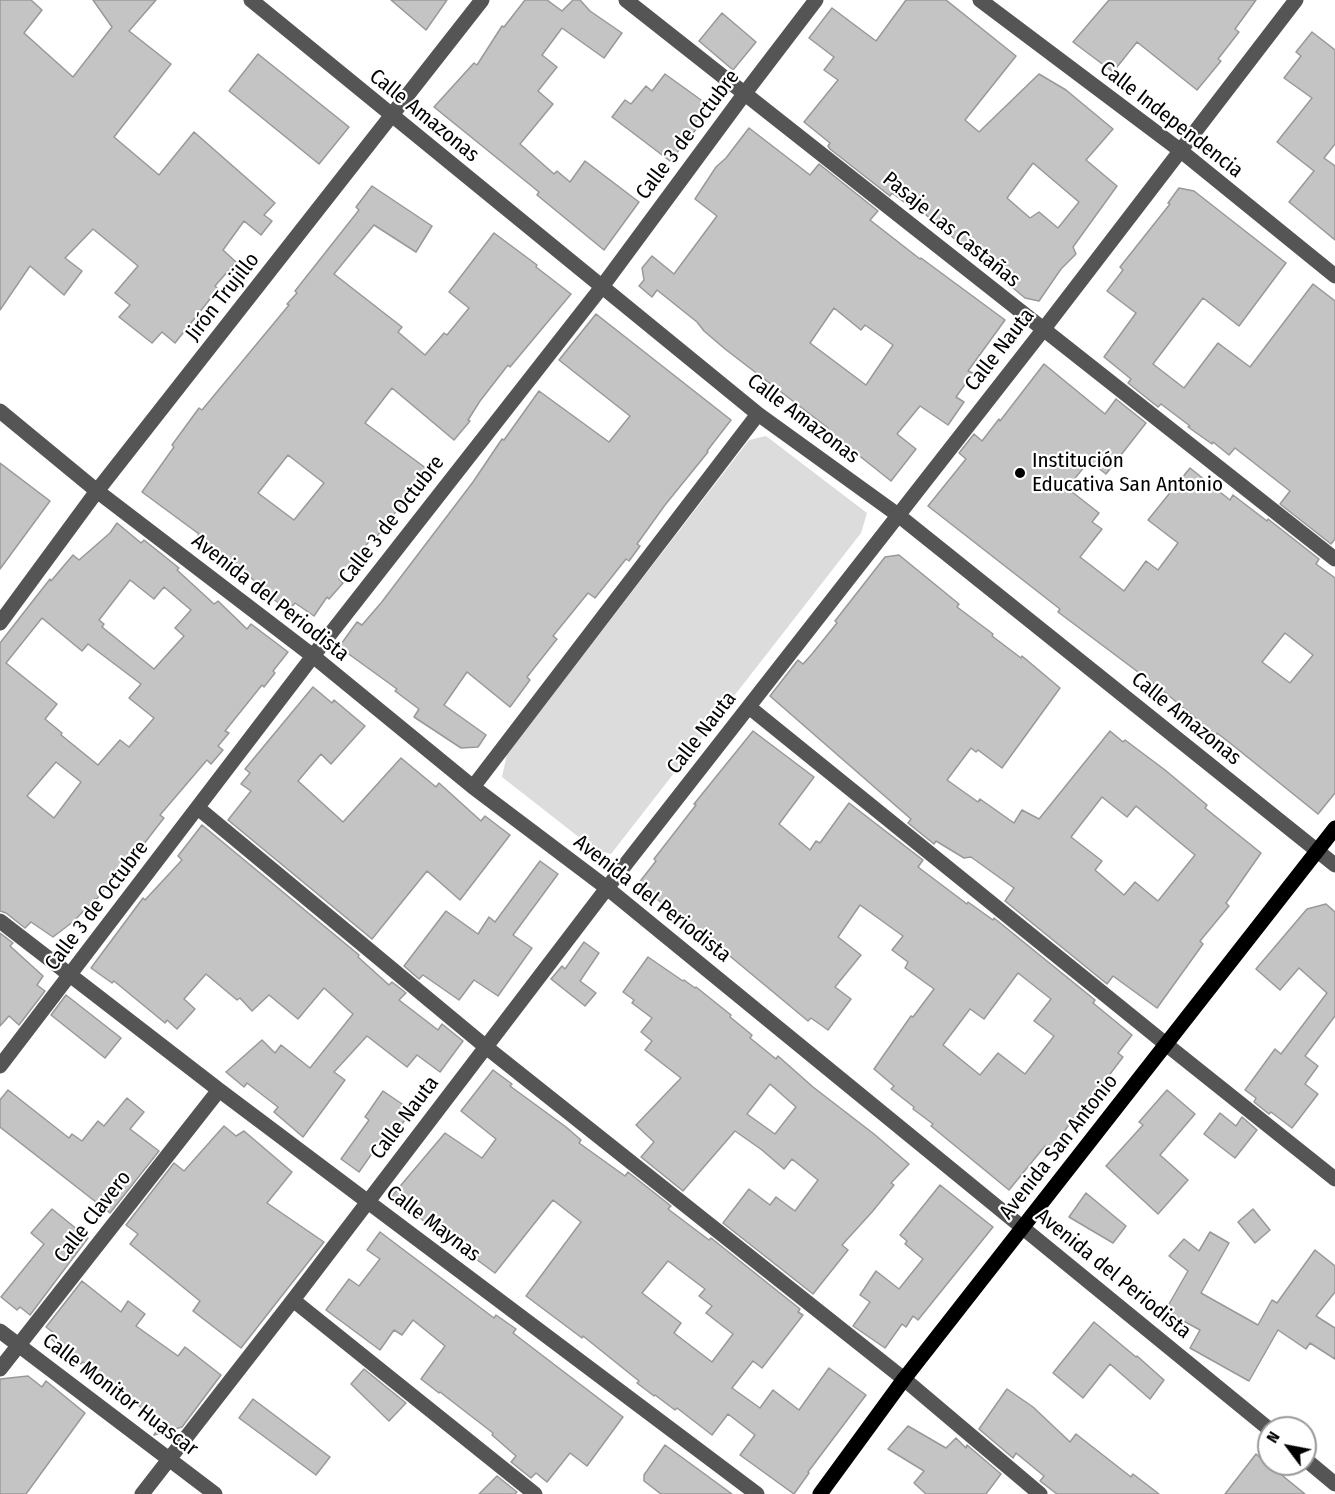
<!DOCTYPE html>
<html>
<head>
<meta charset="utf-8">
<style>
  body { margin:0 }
  #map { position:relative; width:1335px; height:1494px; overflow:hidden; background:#fff; font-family:"Fira Sans Condensed",sans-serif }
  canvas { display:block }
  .north { position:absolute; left:1257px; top:1416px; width:60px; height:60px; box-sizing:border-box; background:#fff; border:2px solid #999; border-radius:50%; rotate:302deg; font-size:16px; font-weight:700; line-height:24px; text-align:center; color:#000 }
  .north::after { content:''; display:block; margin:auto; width:21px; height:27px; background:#000; clip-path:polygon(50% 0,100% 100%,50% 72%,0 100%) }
</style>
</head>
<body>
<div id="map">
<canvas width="1335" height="1494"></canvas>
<div class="north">N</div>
</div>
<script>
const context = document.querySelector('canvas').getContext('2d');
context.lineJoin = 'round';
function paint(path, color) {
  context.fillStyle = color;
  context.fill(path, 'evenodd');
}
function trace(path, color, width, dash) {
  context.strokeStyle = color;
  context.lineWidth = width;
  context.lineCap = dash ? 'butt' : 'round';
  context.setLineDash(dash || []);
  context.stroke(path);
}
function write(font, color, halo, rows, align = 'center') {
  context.font = font + ' "Fira Sans Condensed",sans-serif';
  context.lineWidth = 4.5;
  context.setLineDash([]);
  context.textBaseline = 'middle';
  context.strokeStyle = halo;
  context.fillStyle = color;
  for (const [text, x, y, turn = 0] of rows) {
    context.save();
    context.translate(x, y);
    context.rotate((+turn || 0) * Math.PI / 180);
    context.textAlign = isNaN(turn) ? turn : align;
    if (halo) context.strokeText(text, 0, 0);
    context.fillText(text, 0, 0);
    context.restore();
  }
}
paint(new Path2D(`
  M766 436 867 513 861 533 611 854 594 849 502 777 507 754 749 440Z`), '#dcdcdc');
const building = new Path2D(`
  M0 0H31L42 10 24 33 73 77 112 27 93 0H156L129 31 171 64 114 137 159 175 194 132 275 203 264 215 272 221 261 235 244 221 223 250 236 262 215 286 218 289 175 343 162 332 152 343 119 317 130 305 115 293 138 266 93 229 65 258 82 271 64 295 30 266 0 310Z
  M391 0H447L426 30Z
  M525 0H547L562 11 573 0H580L590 11 622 33 604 58 562 28 542 55 557 67 538 91 553 104 520 144 554 174 557 171 570 182 585 161 639 202 604 250 537 195 539 192 434 107 474 63 477 65 502 26 504 27Z
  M906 0H946L1016 56 965 120 979 132 1039 74 1066 90 1113 129 1086 160 1117 186 1073 247 1076 254 1061 269 1039 301 1025 298 907 199 904 202 892 193 890 196 830 149 828 146 830 143 804 122 838 80 824 70 834 57 809 38 832 8 876 41ZM1033 163 1079 202 1058 228 1039 212 1030 218 1007 198Z
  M1109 0H1256L1235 29 1239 32 1218 59 1221 61 1197 90 1137 42 1113 72 1073 42Z
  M722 13 756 42 733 70 699 41Z
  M1312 32 1335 50V144L1324 158 1335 166V240L1289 202 1314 171 1277 142 1312 98 1284 78 1301 56 1296 52Z
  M258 54 349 127 319 164 229 91Z
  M665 74 708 105 694 124 698 127 670 161 612 117 625 100 631 104 646 86 652 91Z
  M749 128 810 175 819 164 878 211 870 220 920 259 921 258 1005 320 968 371 973 373 956 397 964 402 948 425 920 406 897 434 916 449 891 481 827 430 828 428 725 349 704 331 697 322 657 290 652 297 639 286 644 280 642 268 652 256 674 274 717 216 695 199 716 167 726 158ZM834 308 861 330 865 325 893 345 866 385 810 343Z
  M372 186 432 226 416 252 374 225 334 274 402 327 398 332 425 355 444 333 447 335 469 308 449 292 494 233 537 265 536 267 571 294 510 367 508 365 480 401 468 420 470 421 454 440 392 388 365 423 427 469 386 525 374 540 371 539 339 579 343 583 329 599 327 597 314 616 295 603 289 610 270 597 271 595 243 571 197 537 199 534 142 492 174 447 172 445 199 408 202 410 289 305 287 304 297 293 295 291 359 210 356 207ZM288 455 324 483 294 520 258 493Z
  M1179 188 1194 191 1286 263 1239 326 1203 298 1153 364 1184 388 1218 343 1250 367 1313 284 1335 301V539L1331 544 1280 504 1290 491 1235 448 1229 455 1213 442 1212 444 1188 427 1190 426 1161 404 1158 407 1128 383 1131 379 1104 357 1136 313 1107 291 1123 270 1120 267 1170 204 1168 203Z
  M596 314 731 420 707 451 708 452 665 505 637 544 640 546 629 561 626 559 595 598 588 593 553 636 557 639 527 677 530 680 510 707 467 672 444 705 486 735 478 747 461 748 414 717 419 709 395 691 397 689 339 647 357 622 362 625 381 603 473 482 502 439 504 440 539 391 609 442 630 416 559 360Z
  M1044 364 1105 414 1116 399 1146 423 1106 474 1089 461 1067 488 1099 513 1092 522 1102 529 1080 557 1124 591 1146 561 1158 570 1178 543 1148 520 1190 468 1230 500 1233 495 1267 521 1268 519 1319 559 1316 564 1335 578V793L1318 814 1235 747 1217 733 1216 735 1162 690 1058 612 1060 609 928 506 966 459 959 453 974 434 982 441 999 419 1000 421ZM1285 633 1313 655 1290 683 1262 662Z
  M0 463 50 501 0 569Z
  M117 523 141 543 144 540 179 568 177 570 214 604 218 601 247 629 251 624 288 652 273 671 275 673 264 687 262 685 225 731 229 733 218 746 223 750 211 764 207 760 160 815 164 818 160 823 133 858 130 856 96 900 95 899 74 921 53 937 31 922 25 928 6 913 0 911V643L50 579 51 581 73 555 79 560 110 533ZM130 580 154 599 164 587 191 610 175 628 184 636 154 669 102 627 104 624 99 620ZM42 618 82 651 88 644 141 684 129 698 154 718 129 747 120 740 98 765 61 735 62 733 45 719 57 704 6 663ZM56 762 81 782 54 818 27 796Z
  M899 555 959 604 957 607 993 634 992 636 1021 658 1022 656 1060 688 1002 768 978 750 976 752 971 748 947 780 978 802 980 799 1014 823 1022 810 1039 819 1110 731 1123 742 1125 740 1165 770 1207 805 1205 808 1261 853 1226 903 1229 906 1200 941 1203 944 1157 1008 1113 976 1107 984 1005 901 1014 888 971 857 964 858 936 841 934 844 908 823 911 819 770 696 798 660 803 664 812 654 837 623 835 621 885 557ZM1102 797 1127 817 1136 806 1195 855 1158 901 1135 882 1124 895 1095 870 1102 861 1071 837Z
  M313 687 332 703 334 700 365 726 331 764 321 754 298 781 343 822 401 758 436 787 439 783 481 821 485 816 510 835 460 900 427 871 372 939 228 820 251 791 241 784 250 773 245 769Z
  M753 731 814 777 779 824 810 850 816 841 820 843 849 803 923 860 918 867 967 904 968 902 993 920 994 918 1095 1000 1093 1003 1132 1035 1118 1053 1123 1057 1107 1078 1115 1084 1086 1119 1078 1112 1051 1150 1045 1146 1009 1190 931 1126 933 1124 913 1109 914 1107 891 1089 894 1086 874 1069 911 1016 913 1017 934 989 905 968 908 962 892 950 903 936 860 905 838 937 861 955 835 987 851 999 828 1030 811 1018 808 1021 725 952 722 956 697 931 638 884 656 861 654 859 696 805 694 804ZM1018 973 1051 999 1034 1021 1054 1036 1025 1074 998 1053 980 1075 943 1045 970 1009 984 1019Z
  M202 825 359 955 358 957 389 985 392 982 406 993 399 1000 438 1030 442 1024 463 1041 440 1072 417 1055 407 1067 367 1036 334 1072 345 1080 303 1137 274 1112 278 1107 247 1083 244 1087 226 1072 262 1040 275 1053 281 1045 310 1068 353 1014 324 988 298 1019 269 995 252 1011 240 998 237 1000 206 974 184 999 195 1009 177 1029 167 1020 165 1023 114 981 112 983 91 968 143 898 145 900 182 860 178 856Z
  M540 861 558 874 513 935 532 948 498 996 474 980 459 1000 423 975 419 979 404 966 446 911 478 934 489 917 495 922Z
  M1326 904 1335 912V1016L1305 1056 1318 1066 1305 1084 1318 1094 1292 1128 1271 1112 1269 1114 1254 1102 1256 1098 1245 1090 1275 1049 1281 1054 1327 993 1299 968 1280 990 1256 969 1307 909Z
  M0 933 13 943 10 946 43 976 37 985 45 991 19 1025 9 1016 0 1026Z
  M584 942 599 953 580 981 596 993 585 1006 551 979 562 966 565 969Z
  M648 957 683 981 684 980 695 988 696 987 731 1015 730 1017 752 1035 750 1038 776 1059 778 1056 813 1087 874 1134 909 1164 891 1183 894 1185 872 1212 842 1245 848 1250 813 1294 723 1223 749 1189 770 1205 776 1197 795 1211 818 1180 792 1159 784 1169 762 1150 735 1131 683 1191 641 1157 654 1142 636 1125 681 1078 645 1050 652 1041 641 1032 652 1018 632 1003 634 1000 623 992ZM770 1084 796 1107 775 1134 747 1114Z
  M66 995 121 1038 105 1058 51 1015Z
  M493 1070 512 1084 510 1086 566 1127 581 1140 579 1143 625 1176 628 1172 671 1206 668 1209 709 1240 711 1238 800 1309 798 1312 803 1315 762 1368 753 1361 732 1388 760 1408 773 1390 799 1410 829 1368 866 1395 808 1472 809 1473 794 1494 740 1455 755 1435 728 1414 712 1435 677 1408 675 1410 655 1395 654 1396 637 1383 639 1381 583 1336 582 1338 526 1296 581 1222 553 1200 495 1273 391 1197 445 1133 482 1158 496 1139 461 1111ZM668 1261 705 1289 699 1296 712 1306 706 1313 733 1334 712 1362 674 1333 681 1323 642 1293Z
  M8 1090 69 1138 72 1134 82 1141 98 1121 104 1126 127 1098 144 1112 130 1129 159 1151 110 1213 0 1127V1100Z
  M1167 1090 1195 1114 1160 1155 1188 1180 1158 1214 1106 1166 1143 1125 1139 1122Z
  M383 1091 411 1110 394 1137 387 1132 359 1172 341 1159 369 1120 365 1117Z
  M1220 1113 1236 1126 1242 1117 1257 1130 1235 1158 1204 1134Z
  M224 1126 236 1136 244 1131 292 1172 267 1203 324 1242 241 1348 193 1311 200 1301 130 1244 138 1234 126 1225 174 1163 184 1171Z
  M940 1185 993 1227 918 1320 913 1316 906 1327 902 1324 885 1348 853 1326 870 1302 860 1295 876 1271 899 1289 923 1259 905 1244 907 1241 900 1235Z
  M1086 1193 1126 1226 1113 1243 1069 1217Z
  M52 1209 88 1238 30 1315 20 1307 17 1310 1 1297 44 1244 31 1233Z
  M1253 1209 1270 1230 1255 1243 1238 1222Z
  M380 1232 494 1318 496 1315 516 1329 513 1333 623 1417 587 1466 570 1453 547 1482 536 1473 531 1478 511 1462 516 1456 492 1435 493 1433 440 1392 439 1393 421 1379 445 1346 413 1320 402 1335 394 1330 380 1350 326 1310 349 1279 359 1286 380 1259 367 1250Z
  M1210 1232 1229 1243 1201 1293 1258 1325 1272 1300 1277 1303 1315 1250 1335 1266V1292L1316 1316 1335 1328V1359L1310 1343 1306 1349 1278 1330 1249 1381 1190 1348 1200 1330 1165 1311 1188 1271 1169 1256 1184 1239 1199 1251Z
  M82 1281 121 1312 128 1301 145 1314 136 1326 178 1356 185 1347 221 1375 182 1427 154 1435 161 1423 129 1398 126 1401 112 1390 115 1386 83 1362 81 1364 51 1339 55 1334 46 1327Z
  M1094 1322 1136 1357 1137 1356 1164 1380 1150 1399 1110 1364 1083 1398 1053 1373Z
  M364 1369 406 1403 389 1421 351 1384Z
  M28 1376 42 1387 46 1381 85 1413 26 1494H0V1379Z
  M1007 1389 1033 1407 1070 1442 1076 1434 1131 1477 1133 1474 1159 1494H1057L1040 1481 1044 1476 1016 1453 1013 1458 979 1429Z
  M253 1399 330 1457 316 1475 239 1418Z
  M908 1426 946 1448 956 1438 966 1448 967 1445 1001 1474 986 1494H926L914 1483 924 1471 888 1449Z
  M665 1445 732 1494H661L644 1481V1475Z
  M1256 1454 1305 1494H1225Z
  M497 1476 517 1492 515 1494H479Z`);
paint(building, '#c4c4c4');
trace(building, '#999', 1.5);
trace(new Path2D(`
  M251 0 758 414 898 515 1335 865
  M626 0 1335 559
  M980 0 1181 151 1335 276
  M0 411 97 491 313 656 473 787 607 888 1269 1429
  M0 623 97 491 482 0
  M749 707 1167 1045 1335 1179
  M473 787 758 414
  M198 808 486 1047 904 1379 1040 1494
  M0 921 219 1090 757 1494
  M0 1066 313 656 601 288 745 93 816 0
  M293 1300 535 1494
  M0 1331 215 1494
  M0 1369 219 1090
  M1305 1459 1335 1484
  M142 1494 293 1300 607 888 1043 330 1296 0`), '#555', 15);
trace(new Path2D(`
  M820 1494 904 1379 1335 828`), '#000', 15);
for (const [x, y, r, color] of [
  [1020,473,6,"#000"]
]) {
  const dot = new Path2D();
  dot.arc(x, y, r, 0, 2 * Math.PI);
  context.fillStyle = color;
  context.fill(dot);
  trace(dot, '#fff', 2);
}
write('21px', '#000', '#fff', [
  ["Calle Amazonas",424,116,39],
  ["Calle Independencia",1171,120,38],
  ["Calle 3 de Octubre",688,135,-53],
  ["Pasaje Las Castañas",951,230,39],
  ["Jirón Trujillo",223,297,-52],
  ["Calle Nauta",1000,350,-52],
  ["Calle Amazonas",803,419,37],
  ["Calle 3 de Octubre",392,520,-52],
  ["Avenida del Periodista",270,598,38],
  ["Calle Amazonas",1186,719,39],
  ["Calle Nauta",702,733,-52],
  ["Avenida del Periodista",652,899,38],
  ["Calle 3 de Octubre",97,906,-53],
  ["Calle Nauta",405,1118,-53],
  ["Avenida San Antonio",1059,1147,-52],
  ["Calle Clavero",93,1217,-52],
  ["Calle Maynas",433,1224,37],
  ["Avenida del Periodista",1113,1274,39],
  ["Calle Monitor Huascar",120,1395,37]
]);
write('21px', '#000', '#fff', [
  ["Institución",1032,461],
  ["Educativa San Antonio",1032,485]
], 'left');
</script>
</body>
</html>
